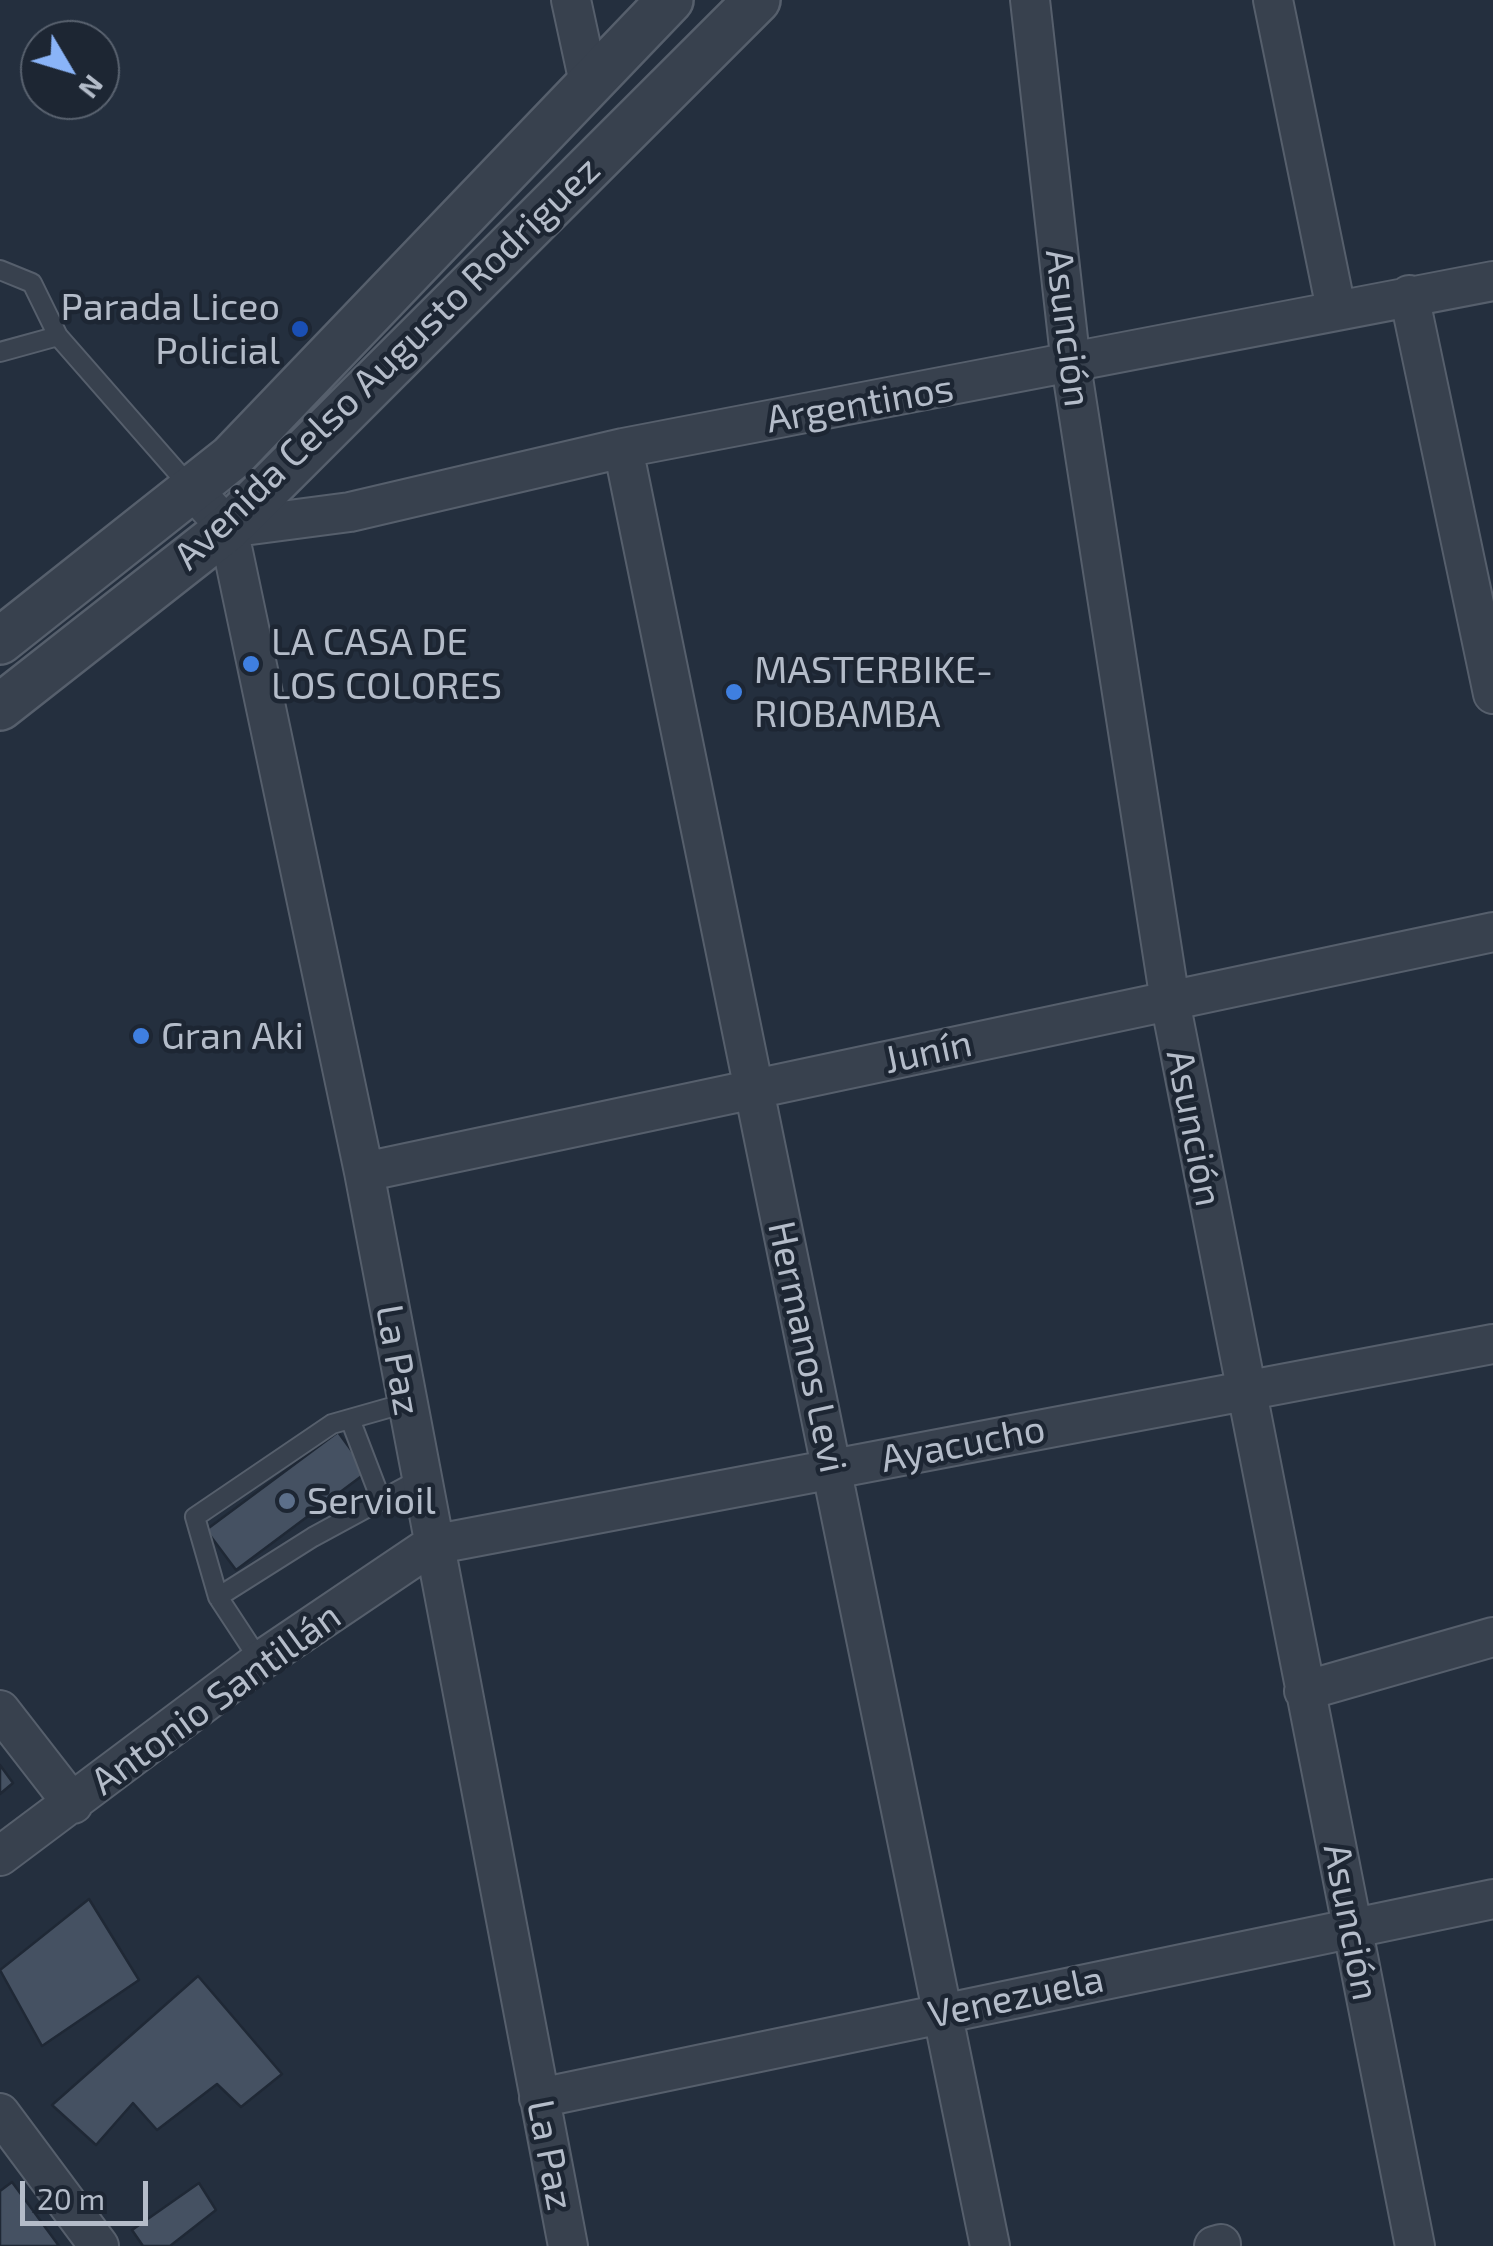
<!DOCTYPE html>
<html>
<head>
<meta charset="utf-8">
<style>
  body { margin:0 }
  #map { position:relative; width:1493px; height:2246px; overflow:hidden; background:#242f3e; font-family:"Exo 2",sans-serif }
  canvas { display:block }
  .north { position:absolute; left:20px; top:20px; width:100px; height:100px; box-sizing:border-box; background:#1d2633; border:2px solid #59626f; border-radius:50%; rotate:128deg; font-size:28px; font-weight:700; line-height:40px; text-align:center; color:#b4bcc9 }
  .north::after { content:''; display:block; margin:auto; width:35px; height:45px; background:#8ab4f8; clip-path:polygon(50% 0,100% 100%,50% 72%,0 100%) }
  .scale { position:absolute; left:20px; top:2181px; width:128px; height:45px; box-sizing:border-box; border:5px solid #b4bcc9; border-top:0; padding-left:12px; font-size:30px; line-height:35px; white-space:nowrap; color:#b4bcc9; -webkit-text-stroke:8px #1d2633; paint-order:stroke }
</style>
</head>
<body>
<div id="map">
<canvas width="1493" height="2246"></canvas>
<div class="north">N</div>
<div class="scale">20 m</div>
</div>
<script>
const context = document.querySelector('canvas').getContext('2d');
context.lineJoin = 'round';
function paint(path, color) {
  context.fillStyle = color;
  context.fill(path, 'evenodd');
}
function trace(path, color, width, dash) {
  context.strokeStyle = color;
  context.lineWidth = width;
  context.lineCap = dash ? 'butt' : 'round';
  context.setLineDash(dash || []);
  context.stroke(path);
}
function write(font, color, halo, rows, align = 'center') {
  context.font = font + ' "Exo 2",sans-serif';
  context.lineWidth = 9;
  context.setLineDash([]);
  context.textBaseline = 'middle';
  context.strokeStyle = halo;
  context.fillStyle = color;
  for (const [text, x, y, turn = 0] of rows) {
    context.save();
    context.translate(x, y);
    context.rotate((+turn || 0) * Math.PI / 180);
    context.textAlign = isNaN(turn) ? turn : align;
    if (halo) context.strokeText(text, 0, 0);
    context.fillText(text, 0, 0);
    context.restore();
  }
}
const building = new Path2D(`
  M338 1432 367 1472 236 1570 206 1530Z
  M0 1765 13 1783 0 1794Z
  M89 1899 139 1980 42 2046 0 1970Z
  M198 1976 282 2074 241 2107 217 2084 157 2130 133 2103 96 2145 52 2105Z
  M12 2182 59 2246H0V2191Z
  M199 2183 216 2210 170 2246H143L132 2230Z`);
paint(building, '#455162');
trace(building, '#1f2835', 2.5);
const service = new Path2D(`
  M0 270 32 283 58 336 0 352
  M58 336 192 489
  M406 1403 332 1424 195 1517 218 1597 313 1537 420 1479
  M350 1419 381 1500
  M218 1597 260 1661`);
const minor = new Path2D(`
  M571 0 589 83
  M1030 0 1071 365 1170 1001 1415 2246
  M1273 0 1336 309
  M1409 295 1493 694
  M623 448 990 2246
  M192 489 228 528 364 1172 568 2246
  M228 528 350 512 623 448 1493 281
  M364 1172 1493 932
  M1304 1691 1493 1637
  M0 1710 73 1804
  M0 1856 260 1661 432 1545 1493 1344
  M539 2098 1493 1899
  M0 2113 99 2246
  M1214 2246 1221 2244`);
const tertiary = new Path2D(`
  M0 641 231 458 670 0
  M0 707 228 528 757 0`);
trace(service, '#565f6c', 22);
trace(minor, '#565f6c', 42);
trace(tertiary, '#565f6c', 50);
trace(service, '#38414e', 18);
trace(minor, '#38414e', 38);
trace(tertiary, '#38414e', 45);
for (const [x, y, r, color] of [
  [300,329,10,"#1a4fb4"],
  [251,664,10,"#3f7fe0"],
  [734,692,10,"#3f7fe0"],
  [141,1036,10,"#3f7fe0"],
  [287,1501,10,"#5c6f8a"]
]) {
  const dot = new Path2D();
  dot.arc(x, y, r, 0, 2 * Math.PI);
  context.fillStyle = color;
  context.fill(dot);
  trace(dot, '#1d2633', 4);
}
write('38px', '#b4bcc9', '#1d2633', [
  ["Parada Liceo",280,307,"right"],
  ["Policial",280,351,"right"],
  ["LA CASA DE",271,642],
  ["LOS COLORES",271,686],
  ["MASTERBIKE-",754,670],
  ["RIOBAMBA",754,714],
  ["Gran Aki",161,1036],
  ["Servioil",307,1501]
], 'left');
write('38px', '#b4bcc9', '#1d2633', [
  ["Asunción",1068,328,83],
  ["Avenida Celso Augusto Rodriguez",387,363,-44],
  ["Argentinos",860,404,-10],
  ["Junín",928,1052,-12],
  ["Asunción",1194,1128,79],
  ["Hermanos Levi",807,1347,78],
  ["La Paz",398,1360,80],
  ["Ayacucho",963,1444,-11],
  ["Antonio Santillán",216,1699,-36],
  ["Asunción",1351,1922,79],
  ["Venezuela",1016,1997,-12],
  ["La Paz",550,2155,79]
]);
</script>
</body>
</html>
